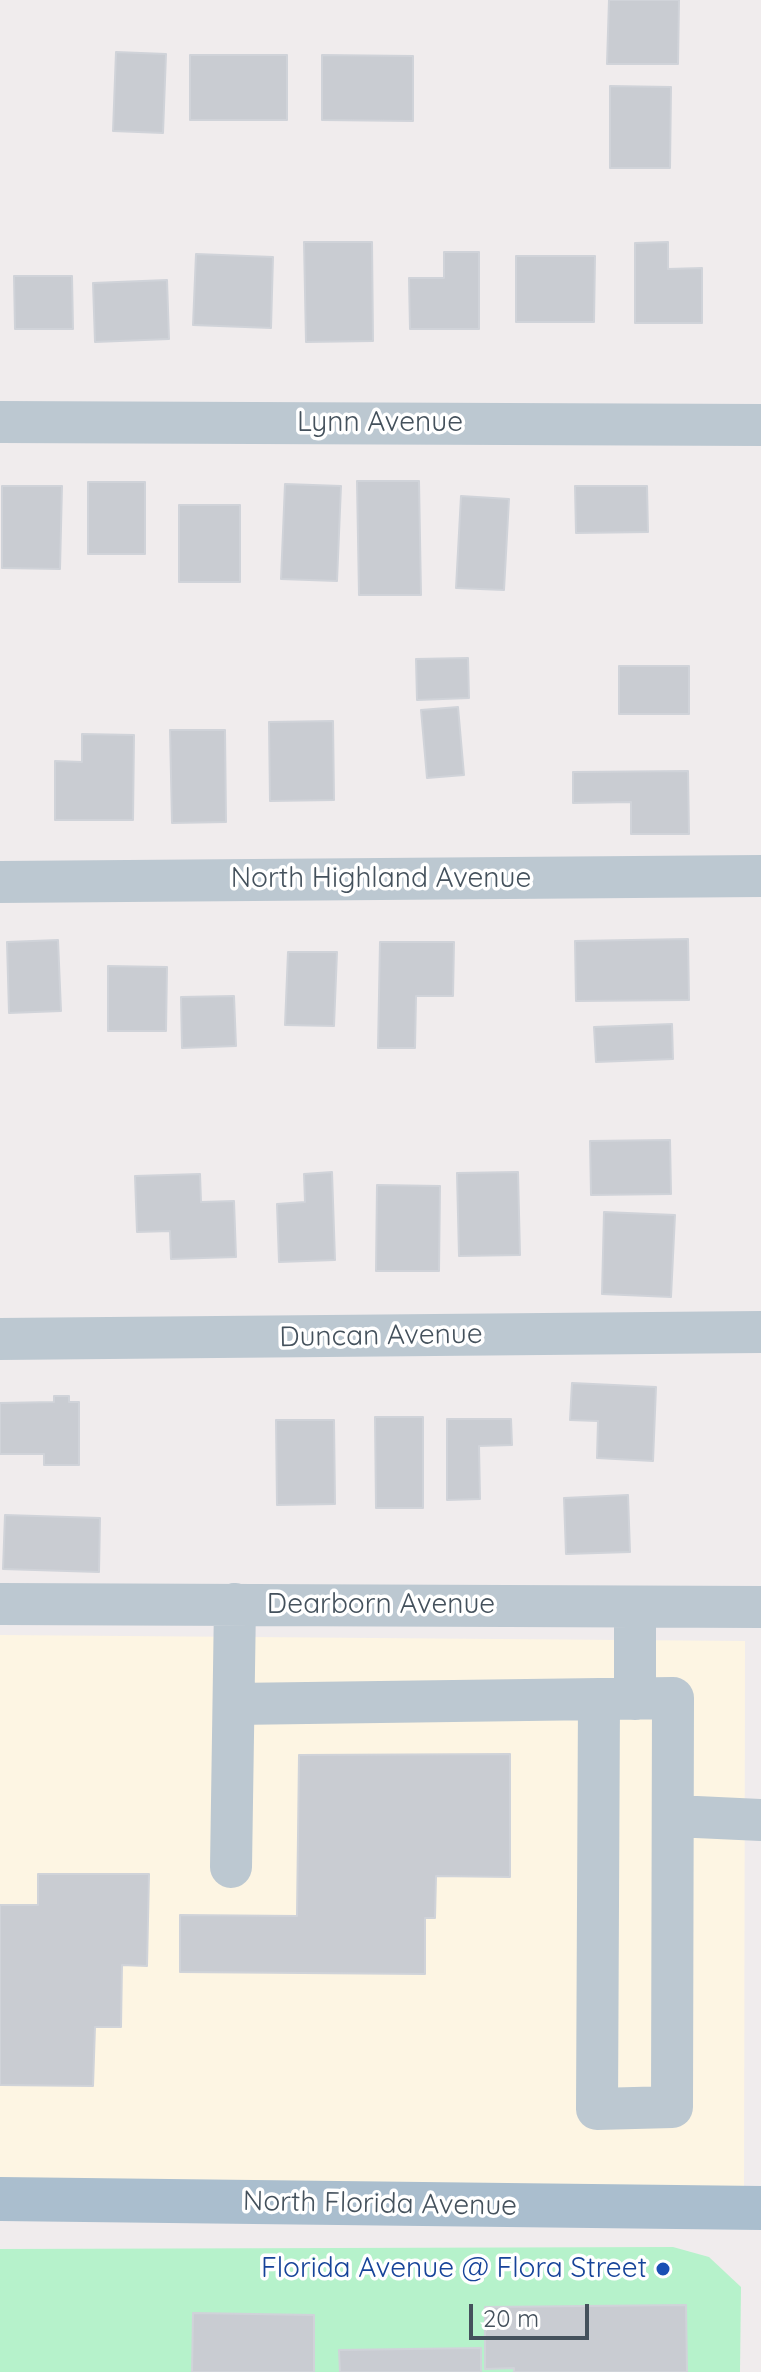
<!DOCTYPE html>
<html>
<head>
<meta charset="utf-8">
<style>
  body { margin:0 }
  #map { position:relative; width:761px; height:2372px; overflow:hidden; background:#f0eced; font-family:Quicksand,sans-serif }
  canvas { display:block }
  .scale { position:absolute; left:469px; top:2304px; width:120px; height:36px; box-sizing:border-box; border:4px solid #44515c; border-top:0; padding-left:10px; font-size:24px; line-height:28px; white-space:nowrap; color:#44515c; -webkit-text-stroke:6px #fff; paint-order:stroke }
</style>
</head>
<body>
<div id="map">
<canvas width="761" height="2372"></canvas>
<div class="scale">20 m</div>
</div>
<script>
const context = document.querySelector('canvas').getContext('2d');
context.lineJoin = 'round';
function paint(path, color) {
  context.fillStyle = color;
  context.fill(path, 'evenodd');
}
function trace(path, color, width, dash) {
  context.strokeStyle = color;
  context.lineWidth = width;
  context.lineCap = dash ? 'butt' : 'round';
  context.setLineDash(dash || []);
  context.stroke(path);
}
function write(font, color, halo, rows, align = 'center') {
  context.font = font + ' Quicksand,sans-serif';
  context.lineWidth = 7;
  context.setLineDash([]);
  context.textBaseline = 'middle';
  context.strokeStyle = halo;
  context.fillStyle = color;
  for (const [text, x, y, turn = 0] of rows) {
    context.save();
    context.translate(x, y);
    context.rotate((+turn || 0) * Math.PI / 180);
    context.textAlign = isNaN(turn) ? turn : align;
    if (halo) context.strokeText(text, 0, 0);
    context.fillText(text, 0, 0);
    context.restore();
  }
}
paint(new Path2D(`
  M0 1635 745 1641 744 2187 0 2179Z`), '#fdf5e3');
paint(new Path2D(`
  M673 2247 709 2257 741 2287 740 2372H0V2249Z`), '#b6f2cb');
const building = new Path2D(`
  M609 0H679L678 64H607Z
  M116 52 166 54 163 133 113 131Z
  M190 55H287V120H190Z
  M322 55 413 56V121L322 120Z
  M610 86 671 87 670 168H610Z
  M304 242H372L373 341 306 342Z
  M668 242V269L702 268V323H635V243Z
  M444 252H479V329H410L409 278H444Z
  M196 254 273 257 271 328 193 325Z
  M516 256H595L594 322H516Z
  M14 276H72L73 329H15Z
  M167 280 169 339 95 342 93 283Z
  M357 481H419L421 595H359Z
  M88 482H145V554H88Z
  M285 484 341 486 337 581 281 579Z
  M2 486H62L60 569 2 568Z
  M575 486H647L648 532 576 533Z
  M461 496 509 499 504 590 456 588Z
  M179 505H240V582H179Z
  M468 658 469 698 417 700 416 659Z
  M619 666H689V714H619Z
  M458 707 464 775 427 778 421 710Z
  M333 721 334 800 270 801 269 722Z
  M170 730H225L226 822 172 823Z
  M82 734 134 735 133 820H55V761L82 762Z
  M688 771 689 834H631V802L573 803V772Z
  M688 939 689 1000 576 1001 575 941Z
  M58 940 61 1011 9 1013 7 942Z
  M380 942H454L453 996H416L415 1048H378Z
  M288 952H337L334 1026 285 1025Z
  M108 966 167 967 166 1031H108Z
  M234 996 236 1046 182 1048 181 997Z
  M672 1024 673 1059 596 1062 594 1027Z
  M670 1140 671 1194 591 1195 590 1141Z
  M332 1172 335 1260 279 1262 277 1204 305 1202 304 1174Z
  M518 1172 520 1255 459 1256 457 1173Z
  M200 1174 201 1202 234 1201 236 1257 171 1259 170 1231 137 1232 135 1176Z
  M377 1185 440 1186 439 1271H376Z
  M604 1212 675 1215 671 1297 602 1294Z
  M572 1383 656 1387 653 1461 597 1458 598 1421 570 1420Z
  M54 1396H69V1402H79V1465H44V1454H0V1403L54 1402Z
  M375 1417H423V1508H376Z
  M447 1419H511L512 1445 479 1446 480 1499 447 1500Z
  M276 1420H334L335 1504 277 1505Z
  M628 1495 630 1552 566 1554 564 1498Z
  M5 1515 100 1518 99 1572 3 1569Z
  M510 1754V1877L436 1876 435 1918H425V1974L180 1972V1915L297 1916 299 1755Z
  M38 1874H149L147 1966 122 1965 121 2027H95L93 2086 0 2085V1905H38Z
  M686 2305 687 2372H514V2368L485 2369V2307Z
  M193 2313 314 2315V2372H192Z
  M481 2348V2372H340L339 2350Z`);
paint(building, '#c9ccd2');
trace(building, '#d0d3d9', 2);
trace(new Path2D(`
  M0 422 761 425
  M0 882 761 876
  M0 1339 761 1332
  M0 1604 761 1607
  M635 1607V1699
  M234 1704 673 1698 672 2107 597 2109 599 1699
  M675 1816 761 1820
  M231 1867 235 1604`), '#bcc8d1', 42);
trace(new Path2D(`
  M0 2199 761 2208`), '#aabece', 44);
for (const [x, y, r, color] of [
  [663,2269,8,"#1a4fb4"]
]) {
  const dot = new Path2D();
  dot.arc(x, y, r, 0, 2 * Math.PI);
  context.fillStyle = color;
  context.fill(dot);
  trace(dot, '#fff', 3);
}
write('28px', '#44515c', '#fff', [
  ["Lynn Avenue",380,423],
  ["North Highland Avenue",381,879],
  ["Duncan Avenue",381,1336,-1],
  ["Dearborn Avenue",381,1605],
  ["North Florida Avenue",380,2204,1]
]);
write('28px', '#164399', '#fff', [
  ["Florida Avenue @ Flora Street",647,2269]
], 'right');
</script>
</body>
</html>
